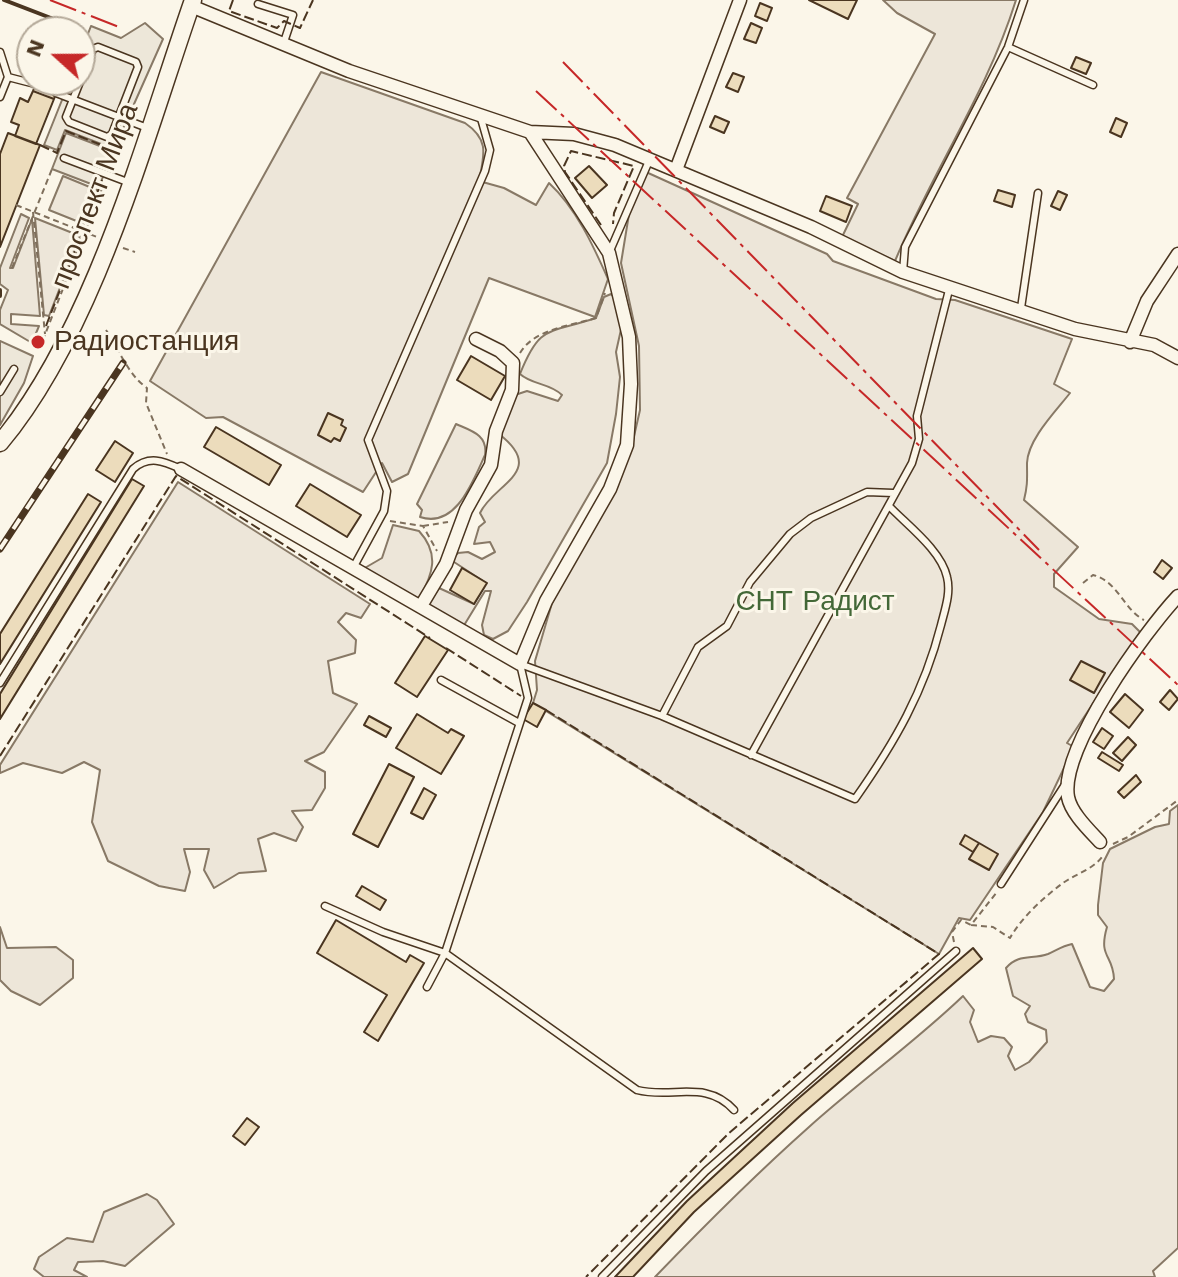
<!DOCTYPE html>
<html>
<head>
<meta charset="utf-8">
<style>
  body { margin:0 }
  #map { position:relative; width:1178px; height:1277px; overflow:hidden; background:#fbf6e9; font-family:"Work Sans",sans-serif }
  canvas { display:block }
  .north { position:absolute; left:16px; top:16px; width:80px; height:80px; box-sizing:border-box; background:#fbf6e9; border:2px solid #b4a999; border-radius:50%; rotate:291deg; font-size:22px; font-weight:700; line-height:32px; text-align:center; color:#4a3520 }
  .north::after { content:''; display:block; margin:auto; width:28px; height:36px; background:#c62828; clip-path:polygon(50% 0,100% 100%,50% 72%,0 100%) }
</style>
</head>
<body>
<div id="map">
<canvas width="1178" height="1277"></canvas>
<div class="north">N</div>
</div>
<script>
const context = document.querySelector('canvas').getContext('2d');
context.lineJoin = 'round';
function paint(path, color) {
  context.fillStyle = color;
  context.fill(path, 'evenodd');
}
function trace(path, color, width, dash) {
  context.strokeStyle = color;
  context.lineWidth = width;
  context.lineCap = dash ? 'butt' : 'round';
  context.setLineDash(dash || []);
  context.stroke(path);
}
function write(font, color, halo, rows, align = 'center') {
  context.font = font + ' "Work Sans",sans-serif';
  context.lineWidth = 6;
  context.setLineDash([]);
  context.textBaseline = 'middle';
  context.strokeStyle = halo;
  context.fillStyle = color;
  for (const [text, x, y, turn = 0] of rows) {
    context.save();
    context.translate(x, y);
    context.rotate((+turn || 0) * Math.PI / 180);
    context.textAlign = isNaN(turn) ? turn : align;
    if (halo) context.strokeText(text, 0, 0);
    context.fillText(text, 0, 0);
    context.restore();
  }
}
const green = new Path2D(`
  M883 0H1016C987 93 932 172 895 261L842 237 858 204 847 198 935 34 897 13Z
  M321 72 465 123C490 140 484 155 479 181L504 188 536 205 549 183C576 208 593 245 608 279L595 317 489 278 408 474 392 482 382 463 363 492 223 417 206 418 150 381Z
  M646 172 827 254 833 261 936 299 955 300 1072 339 1054 384 1070 393C1056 411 1028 439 1027 463 1027 478 1028 484 1024 500L1078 547 1054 574V587L1099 619 1132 624 1140 632 1067 743 1074 747 1043 812 970 920 959 918 939 954 533 703 537 690 535 661 552 603 632 445 640 410 639 346 621 263 630 208Z
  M63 176 97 190 84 224 49 210Z
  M21 214 29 218 10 268H13L32 219 40 316 11 314V324L39 326 32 343 0 324V310L8 290 0 284V268Z
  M35 218 80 236 49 316 44 315Z
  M611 294 617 300 622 325 616 352 620 377 616 414 607 463 527 602 508 631 493 639 484 635 482 625 491 591H485L463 627 427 606 439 588 474 604 486 583 451 560 458 553 468 552 482 559 495 552 490 542 474 544 479 527 485 522 480 513C493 484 548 472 499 434L515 395 527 391 558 401 562 395C550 383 532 385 520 374 540 324 548 334 596 318L604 297Z
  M456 424C472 431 488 435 485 455 473 481 456 529 420 517L422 510 417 504Z
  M178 482 370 604 361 618 346 613 338 622 356 640 355 653 328 661 333 693 357 704 324 752 305 761 325 772V788L312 810 292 811 303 827 296 841 274 833 258 839 266 871 239 873 214 888 204 870 209 849H184L190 872 185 891 159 886 108 861 92 822 100 770 84 762 62 773 23 763 0 773V765Z
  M393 525 419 531C440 554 433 574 419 599L363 569 382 558Z
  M1178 805V1248L1153 1271 1155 1277H655C705 1225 755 1175 809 1127 859 1082 914 1043 963 996L974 1010 970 1022 978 1042 991 1036 1004 1038 1012 1047 1008 1056 1015 1070 1029 1062 1047 1042 1046 1030 1028 1022 1025 1014 1030 1006 1013 996 1006 968C1019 953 1032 960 1048 954 1057 950 1062 946 1072 944L1090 987 1104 991 1114 979C1113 954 1098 958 1107 927L1098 915V905L1103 863 1110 849 1155 827 1169 824 1170 811Z
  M0 927 7 948 56 947 73 960V978L40 1005 11 991 0 980Z
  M147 1194 157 1200 174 1224 125 1266 103 1261 78 1262 74 1270 87 1277H44L34 1269 39 1257 67 1238 93 1242 104 1212Z`);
paint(green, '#ede6d9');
trace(green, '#887966', 2);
const parking = new Path2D(`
  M145 23 163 39 114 149 65 130 57 150 44 145 70 80H80V54L91 26 121 38Z
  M66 133 113 151 99 187 52 169Z
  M0 341 33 356 24 383 0 425Z`);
paint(parking, '#ede7d9');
trace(parking, '#887966', 2);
const building = new Path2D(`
  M809 0H857L848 19Z
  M760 3 772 8 767 21 755 16Z
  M751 23 762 28 756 43 744 39Z
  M1076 57 1091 63 1086 74 1071 68Z
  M733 73 744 77 738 92 726 87Z
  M37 80H61L54 99 33 91Z
  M33 91 54 99 36 144 15 136 19 125 11 122 20 98 28 102Z
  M715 116 729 122 724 133 710 127Z
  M1116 118 1127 123 1121 137 1110 132Z
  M8 133 40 145 0 247V154Z
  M589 166 607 185 592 198 575 178Z
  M998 190 1015 195 1012 207 994 201Z
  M1058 191 1067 195 1060 210 1051 206Z
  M826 196 852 206 846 222 820 211Z
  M471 356 505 376 491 400 457 380Z
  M328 413 343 420 341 425 346 428 340 441 334 438 331 442 318 435Z
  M216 427 281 465 269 485 204 447Z
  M115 441 133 453 115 482 96 470Z
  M132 479 144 486 0 719V694Z
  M310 484 361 515 347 537 296 506Z
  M88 494 101 502 0 664V634Z
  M1162 560 1172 568 1163 579 1154 572Z
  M462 568 487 583 474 604 450 590Z
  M425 636 448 650 417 697 395 683Z
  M1081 661 1105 673 1094 693 1070 680Z
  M1170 690 1178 699 1169 710 1160 702Z
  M1125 694 1143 710 1129 728 1110 712Z
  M533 703 546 710 537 727 523 719Z
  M417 714 448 733 451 729 464 736 441 774 396 748Z
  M369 716 391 728 386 737 364 725Z
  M1102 728 1113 736 1104 749 1093 742Z
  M1128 737 1136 745 1122 761 1113 753Z
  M1102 752 1123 765 1119 771 1098 758Z
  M389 764 414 777 378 847 353 834Z
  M1136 775 1141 782 1124 798 1118 792Z
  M424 788 436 795 423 819 411 813Z
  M965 835 979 843 973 852 960 844Z
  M979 843 998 854 989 870 969 859Z
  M362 886 386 900 380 910 356 896Z
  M336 920 406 962 410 955 424 963 378 1041 364 1032 387 995 317 953Z
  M973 948 982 959 801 1115 694 1212 633 1277H615L687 1201 793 1103Z
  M247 1118 259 1127 245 1145 233 1136Z`);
paint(building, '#ecdcbc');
trace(building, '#4a3520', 2);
const lane = new Path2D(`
  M258 4 293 15 283 45
  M98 47 136 62 138 67 112 134 107 137 69 122 66 117 93 49Z
  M1008 47 1093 85
  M0 52 8 77
  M56 93 150 129
  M0 97 8 77 35 84
  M64 158 130 183
  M609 253 649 161
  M903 272 905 247 1008 47 1024 0
  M1021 308 1038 193
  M0 392 14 369
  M353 568 384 511 387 491 368 440 485 171 490 150 480 115
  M520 664 662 716 855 799C895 742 924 692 941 625 945 609 951 593 947 577 941 550 907 525 889 506
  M441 680 519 723
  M0 683 133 469C149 455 163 461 181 469
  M662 716 698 647 727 626 750 582 790 534 811 518 867 492 893 493
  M751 755 912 463 919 439 917 416 950 286
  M1001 884 1066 783
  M325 906 383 932 445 953 637 1090C672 1099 706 1079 734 1110
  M427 987 445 953 528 698 520 664
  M602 1277 706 1171 956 951`);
const street = new Path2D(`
  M191 6 349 71 530 132 574 134 615 145 811 227 903 272 1075 329 1154 345 1178 358
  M676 170 740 0
  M1130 342 1147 301 1178 254
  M181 469 520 664 546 601 610 489 627 445 631 384 629 337 609 253 530 132
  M421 606 446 564 466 510 491 465 496 431 512 390 513 363 500 351 476 339
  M1100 842C1089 830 1071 813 1068 797 1059 749 1146 630 1178 596`);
const secondary = new Path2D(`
  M0 443C94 331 145 138 193 0`);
trace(lane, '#4a3520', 9);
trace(street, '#4a3520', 15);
trace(secondary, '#4a3520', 19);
trace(new Path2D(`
  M111 167 121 139
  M16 205 97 237
  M33 212 45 334
  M123 248 135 252
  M12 268 52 169
  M106 330C119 349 128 375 147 388L146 403 167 454
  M39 350 104 184
  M520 353C534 329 570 326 596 318L605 293
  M390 521 423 526 437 551
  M423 526 448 522
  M1083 583 1093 575C1118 581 1123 609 1144 620
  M1113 844 1128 837 1178 800
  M971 925 993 927 1010 938C1022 917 1043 898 1063 883 1077 873 1095 869 1104 854
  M954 942 952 932 961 920 971 925 997 892`), '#7f6f5c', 2, [6, 4]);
trace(lane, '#fbf6e9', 6);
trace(street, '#fbf6e9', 12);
trace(secondary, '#fbf6e9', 16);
const rail = new Path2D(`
  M0 549 123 363`);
trace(rail, '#4a3520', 7);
trace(rail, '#fbf6e9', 4, [12]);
trace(new Path2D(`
  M233 0 229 11 277 28 284 21 300 28 313 0
  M40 145 57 153 66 131 114 150 108 167
  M86 224 102 180
  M601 225 565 172 564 166 571 151 634 166 614 213 613 224
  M46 326 81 236
  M446 648 521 696
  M546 710 939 954 729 1133 586 1277
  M0 756 176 476 430 638`), '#4a3520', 2, [10, 4]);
trace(new Path2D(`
  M4 0 82 30 80 35
  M0 290V296`), '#4a3520', 4);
trace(new Path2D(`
  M50 0 119 27
  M563 62 1039 550
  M536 91 1178 685`), '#c62828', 2, [28, 6, 4, 6]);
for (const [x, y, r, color] of [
  [38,342,8,"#c62828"]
]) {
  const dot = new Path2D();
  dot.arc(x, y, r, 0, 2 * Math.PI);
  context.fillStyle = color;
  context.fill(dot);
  trace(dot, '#fbf6e9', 3);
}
write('28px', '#4a3520', '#fbf6e9', [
  ["проспект Мира",95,196,-69]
]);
write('28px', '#4a3520', '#fbf6e9', [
  ["Радиостанция",54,342]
], 'left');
write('28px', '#436837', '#fbf6e9', [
  ["СНТ Радист",815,602]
]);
</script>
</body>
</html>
